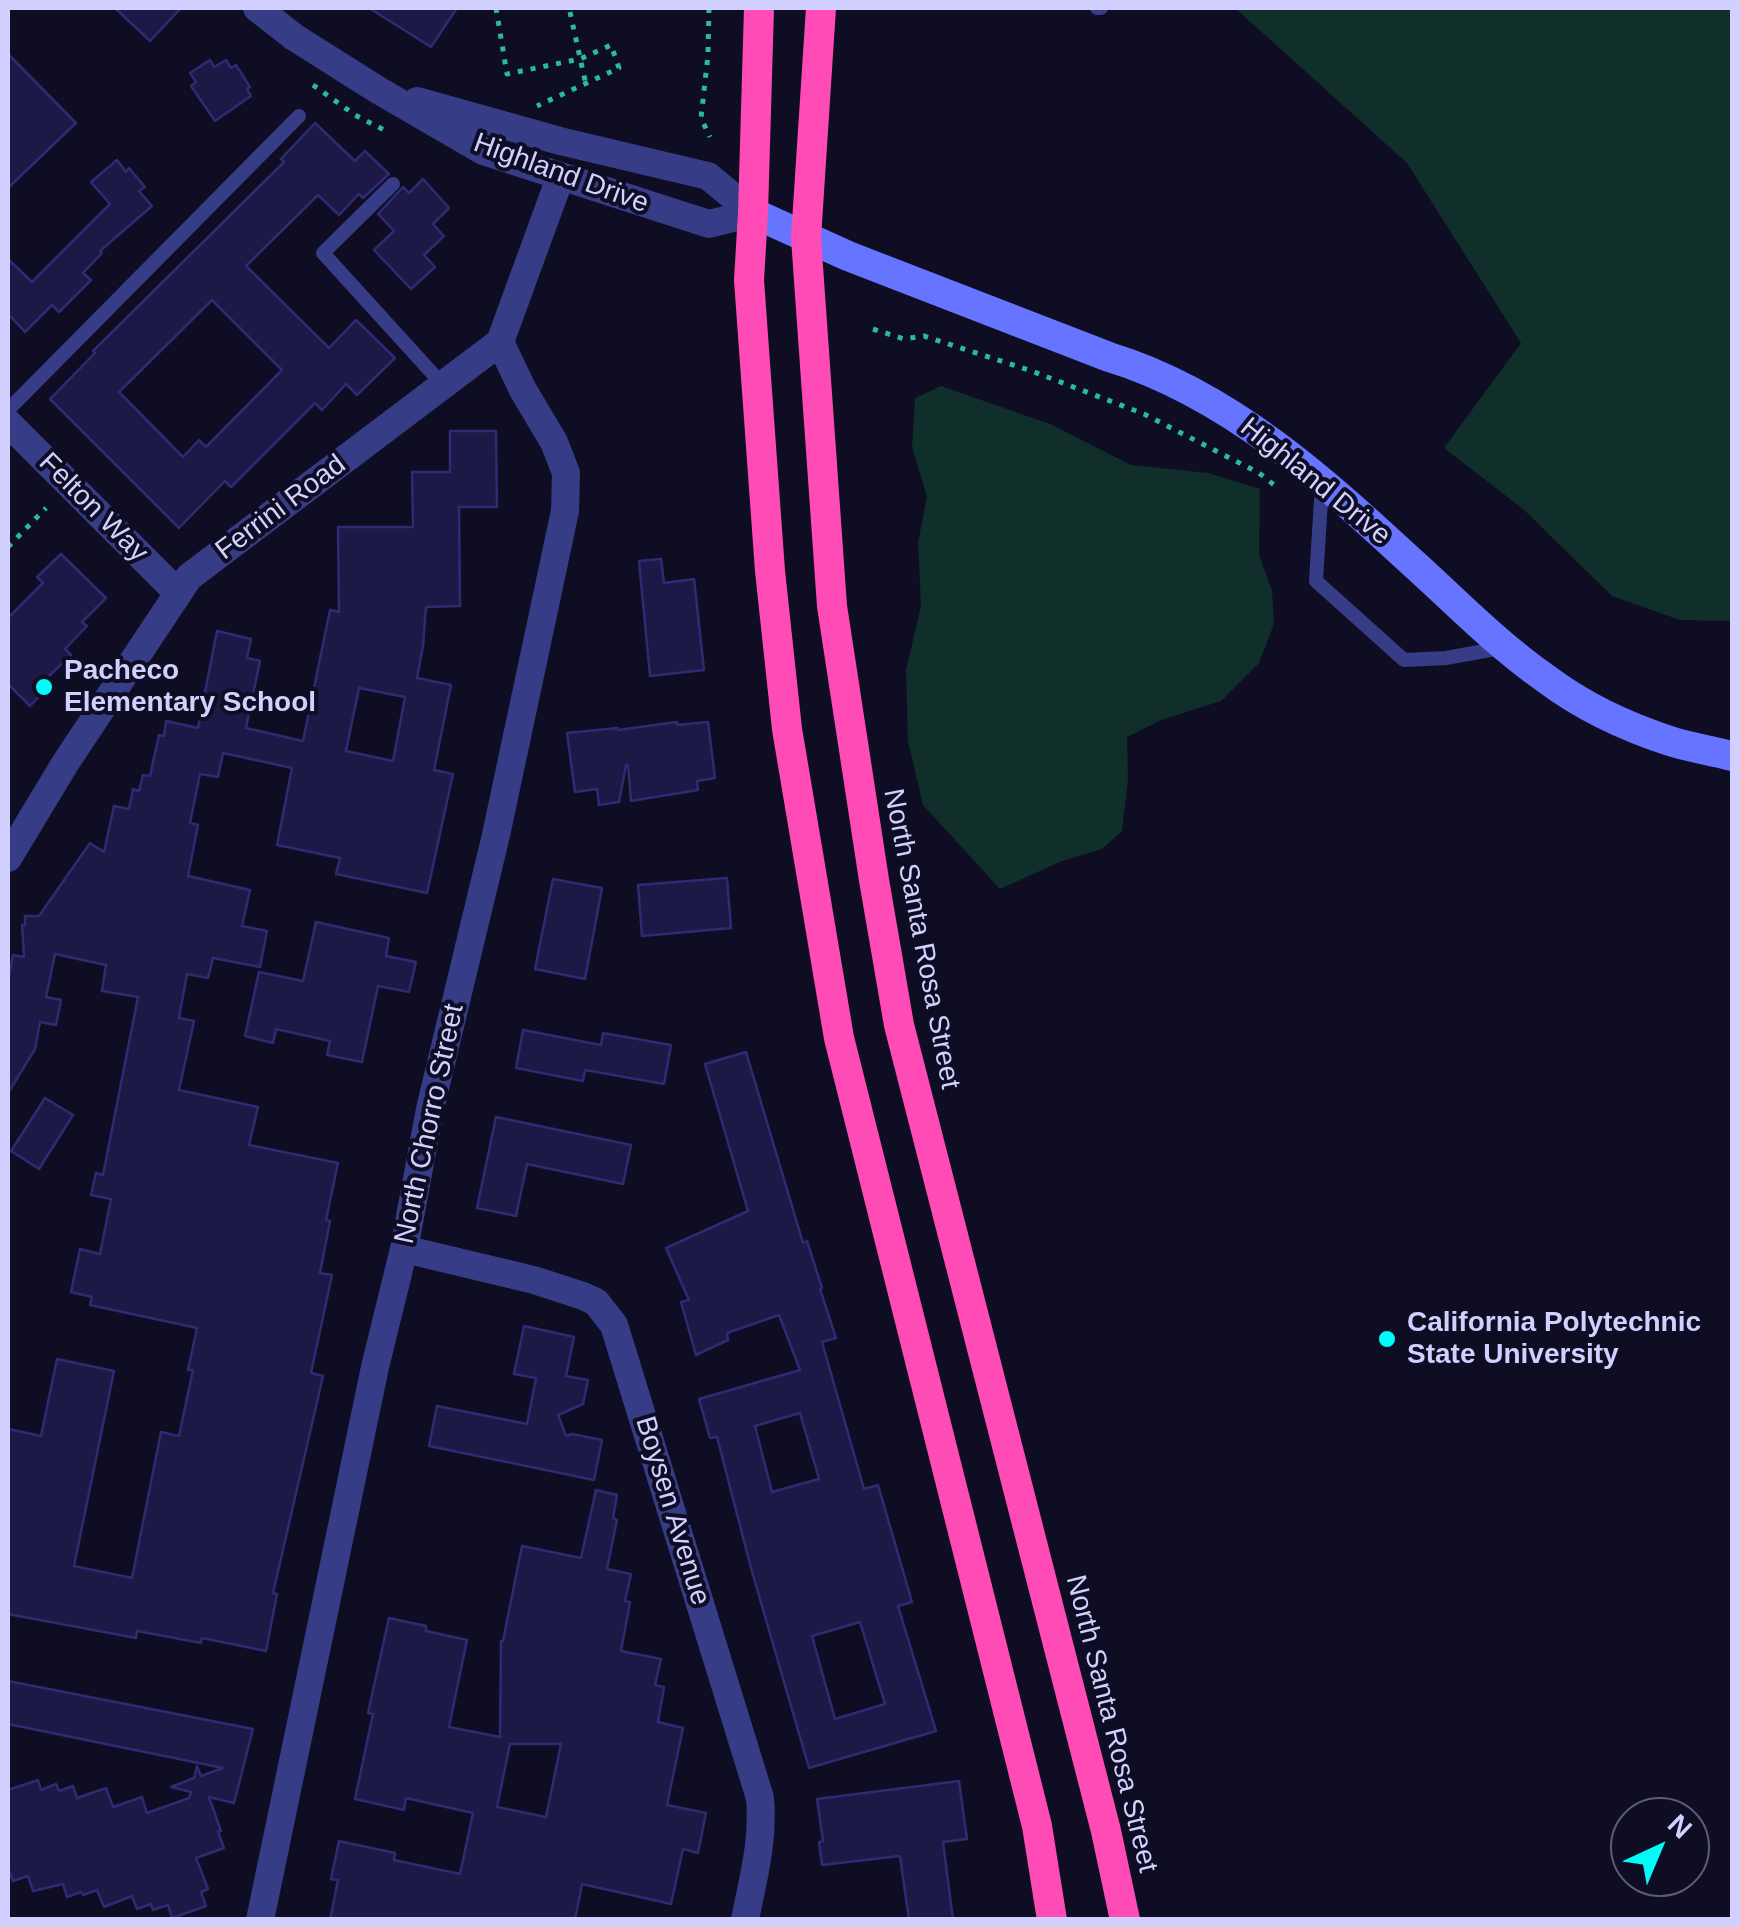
<!DOCTYPE html>
<html>
<head>
<meta charset="utf-8">
<style>
  body { margin:0 }
  #map { position:relative; width:1740px; height:1927px; overflow:hidden; background:#0f0d24; font-family:Helvetica,sans-serif }
  canvas { display:block }
  .frame { position:absolute; inset:0; border:10px solid #d1d0ff; pointer-events:none }
  .north { position:absolute; left:1610px; top:1797px; width:100px; height:100px; box-sizing:border-box; background:#0f0d24; border:2px solid #5d5b7c; border-radius:50%; rotate:44deg; font-size:28px; font-weight:700; line-height:40px; text-align:center; color:#d1d0ff }
  .north::after { content:''; display:block; margin:auto; width:35px; height:45px; background:#00fbf9; clip-path:polygon(50% 0,100% 100%,50% 72%,0 100%) }
</style>
</head>
<body>
<div id="map">
<canvas width="1740" height="1927"></canvas>
<div class="frame"></div>
<div class="north">N</div>
</div>
<script>
const context = document.querySelector('canvas').getContext('2d');
context.lineJoin = 'round';
function paint(path, color) {
  context.fillStyle = color;
  context.fill(path, 'evenodd');
}
function trace(path, color, width, dash) {
  context.strokeStyle = color;
  context.lineWidth = width;
  context.lineCap = dash ? 'butt' : 'round';
  context.setLineDash(dash || []);
  context.stroke(path);
}
function write(font, color, halo, rows, align = 'center') {
  context.font = font + ' Helvetica,sans-serif';
  context.lineWidth = 8;
  context.setLineDash([]);
  context.textBaseline = 'middle';
  context.strokeStyle = halo;
  context.fillStyle = color;
  for (const [text, x, y, turn = 0] of rows) {
    context.save();
    context.translate(x, y);
    context.rotate((+turn || 0) * Math.PI / 180);
    context.textAlign = isNaN(turn) ? turn : align;
    if (halo) context.strokeText(text, 0, 0);
    context.fillText(text, 0, 0);
    context.restore();
  }
}
paint(new Path2D(`
  M1235 8H1732V621L1680 620 1612 596 1523 509 1444 448 1521 343 1407 163Z
  M941 386 1050 424 1131 465 1208 473 1260 489 1259 555 1272 590 1274 624 1259 663 1221 701 1161 720 1127 737 1128 779 1122 831 1102 849 1062 861 1000 889 923 805 908 741 906 670 921 606 918 542 927 497 912 447 915 398Z`), '#102e2a');
const building = new Path2D(`
  M115 8H181L150 41Z
  M369 8H457L431 47Z
  M8 54 76 123 8 188Z
  M210 60 214 67 226 60 231 68 236 65 250 87 247 89 251 96 215 121 191 86 196 82 190 73Z
  M315 123 355 161 365 151 389 174 363 198 359 194 339 215 318 195 246 266 329 348 356 320 395 358 357 395 346 384 322 410 315 403 231 487 225 481 179 528 50 399 95 353 93 351 284 162 281 159ZM212 300 282 370 206 447 199 440 183 457 119 392Z
  M117 160 126 172 129 168 145 187 139 191 152 206 100 251 102 253 83 273 91 280 59 312 52 305 25 332 8 314V259L32 282 110 204 91 182Z
  M423 179 449 208 433 224 444 236 424 255 435 267 411 289 374 250 394 231 378 214 403 187 409 193Z
  M450 431H496L497 507H459L460 606 426 607 423 646 417 678 451 685 434 770 453 774 427 893 336 874 340 858 277 845 292 768 223 753 218 777 200 774 190 823 198 825 188 876 250 890 242 926 267 931 260 967 213 958 208 978 187 974 179 1018 194 1021 179 1090 258 1107 249 1145 338 1163 326 1220 330 1221 320 1273 332 1275 311 1373 323 1376 273 1593 277 1594 266 1651 202 1638 201 1643 137 1631 136 1638 8 1614V1429L41 1436 57 1359 114 1371 74 1566 132 1578 161 1432 179 1436 193 1370H188L197 1328 90 1305 92 1297 71 1292 80 1249 100 1254 111 1199 91 1195 96 1173 103 1175 138 997 102 991 106 965 55 954 46 997 61 1000 56 1025 40 1022 35 1049 8 1093V983L13 955 24 957 22 925H25V916H39L90 843 104 852 114 806 129 809 133 789 139 791 143 775 150 776 159 735 164 736 166 721 198 728 217 631 251 639 247 658 260 661 246 728 303 741 330 610 339 612 338 527H413L412 472H450ZM359 688 405 697 393 761 346 751Z
  M61 554 106 598 82 622 87 626 65 649 71 655 48 677 53 682 30 706 8 684V618L43 583 37 577Z
  M661 559 664 583 694 579 704 670 650 676 639 561Z
  M677 722V725L708 722 715 778 697 781 698 790 631 801 628 765H626L619 802 599 805 597 789 575 792 567 733 618 728V730Z
  M727 878 731 928 642 936 638 885Z
  M553 879 602 888 585 979 535 969Z
  M316 922 389 938 386 956 416 962 409 992 378 986 362 1062 327 1055 330 1041 276 1029 273 1043 245 1036 259 972 303 981Z
  M523 1030 601 1045 603 1033 671 1045 664 1084 585 1070 583 1081 516 1068Z
  M746 1052 803 1243 807 1241 822 1288 820 1289 836 1338 822 1342 864 1489 878 1485 912 1602 898 1606 936 1731 809 1768 751 1568 717 1437 710 1438 699 1399 800 1370 779 1315 727 1333 728 1340 696 1355 681 1302 689 1300 666 1248 748 1211 705 1064ZM800 1413 819 1479 772 1492 755 1426ZM860 1622 885 1704 835 1719 812 1636Z
  M45 1098 73 1115 39 1169 11 1151Z
  M496 1117 631 1145 623 1184 527 1164 516 1216 477 1208Z
  M524 1326 574 1337 566 1376 588 1380 583 1404 558 1415 566 1436 572 1434 602 1440 594 1480 429 1446 437 1406 527 1424 536 1378 514 1374Z
  M596 1490 617 1495 613 1518 617 1520 607 1569 631 1574 625 1601 630 1602 621 1651 661 1659 655 1685 664 1687 658 1722 683 1728 667 1805 706 1813 698 1853 683 1849 671 1904 582 1884 575 1920H330L338 1880 331 1879 339 1841 395 1853 394 1860 460 1874 473 1813 406 1798 404 1810 355 1799 373 1714 368 1713 389 1618 426 1626V1631L467 1640 449 1727 500 1737 501 1641H503L522 1546 581 1558ZM510 1744H561L546 1817 497 1807Z
  M8 1681 253 1729 234 1803 209 1797 221 1831 218 1832 224 1848 196 1858 208 1889 201 1892 206 1906 172 1918 168 1905 153 1910 151 1904 137 1909 132 1896 104 1907 97 1890 83 1895 81 1892 67 1897 63 1884 33 1891 28 1876 13 1881 8 1868V1790L38 1780 41 1790 56 1784 59 1791 73 1786 77 1798 106 1788 113 1807 142 1797 147 1813 189 1798 191 1792 171 1787 194 1778 197 1766 201 1776 223 1768 8 1724Z
  M959 1781 967 1839 943 1842 953 1920H909L900 1856 822 1865 819 1842 823 1841 817 1799Z`);
paint(building, '#1d1946');
trace(building, '#302a73', 2.5);
trace(new Path2D(`
  M496 8 507 74 580 59 611 45 619 68 537 106
  M709 8 708 55 701 118 710 137
  M570 12 586 85
  M313 85 355 115 388 132
  M873 329 904 339 924 336 1029 370 1144 414 1259 473 1279 489
  M8 547 46 508`), '#2abaa1', 5, [5, 8]);
trace(new Path2D(`
  M1097 8H1101
  M393 184 323 253 443 385
  M8 410 299 116
  M1322 484 1316 581 1404 660 1446 658 1501 648`), '#363c85', 14);
trace(new Path2D(`
  M257 8 294 37 378 90 483 151 709 224 753 213
  M417 101 560 141 708 176 753 213
  M8 423 178 593
  M8 858 66 762 189 577 500 342 560 178
  M404 1249 534 1280 583 1296 596 1302 614 1325 760 1798C764 1840 753 1879 745 1920
  M260 1920 375 1367 404 1249 430 1109 496 835 565 511 566 473 554 442 523 390 500 342`), '#363c85', 28);
trace(new Path2D(`
  M753 213 848 256 1109 357C1240 397 1342 498 1441 589 1474 620 1508 652 1545 678 1582 706 1629 728 1673 742 1693 748 1713 751 1732 756`), '#6774ff', 30);
trace(new Path2D(`
  M759 8 753 213 749 280 770 571 787 729 839 1038 1037 1826 1052 1920
  M821 8 806 238 832 606 874 880 899 1025 1106 1831 1125 1920`), '#ff4bb5', 30);
for (const [x, y, r, color] of [
  [44,687,10,"#00fbf9"],
  [1387,1339,10,"#00fbf9"]
]) {
  const dot = new Path2D();
  dot.arc(x, y, r, 0, 2 * Math.PI);
  context.fillStyle = color;
  context.fill(dot);
  trace(dot, '#0f0d24', 4);
}
write('28px', '#d1d0ff', '#0f0d24', [
  ["Highland Drive",561,174,20],
  ["Highland Drive",1315,482,39],
  ["Felton Way",93,508,45],
  ["Ferrini Road",281,508,-37],
  ["North Santa Rosa Street",921,939,79],
  ["North Chorro Street",430,1124,-78],
  ["Boysen Avenue",672,1511,73],
  ["North Santa Rosa Street",1111,1724,76]
]);
write('bold 28px', '#d1d0ff', '#0f0d24', [
  ["Pacheco",64,671],
  ["Elementary School",64,703],
  ["California Polytechnic",1407,1323],
  ["State University",1407,1355]
], 'left');
</script>
</body>
</html>
